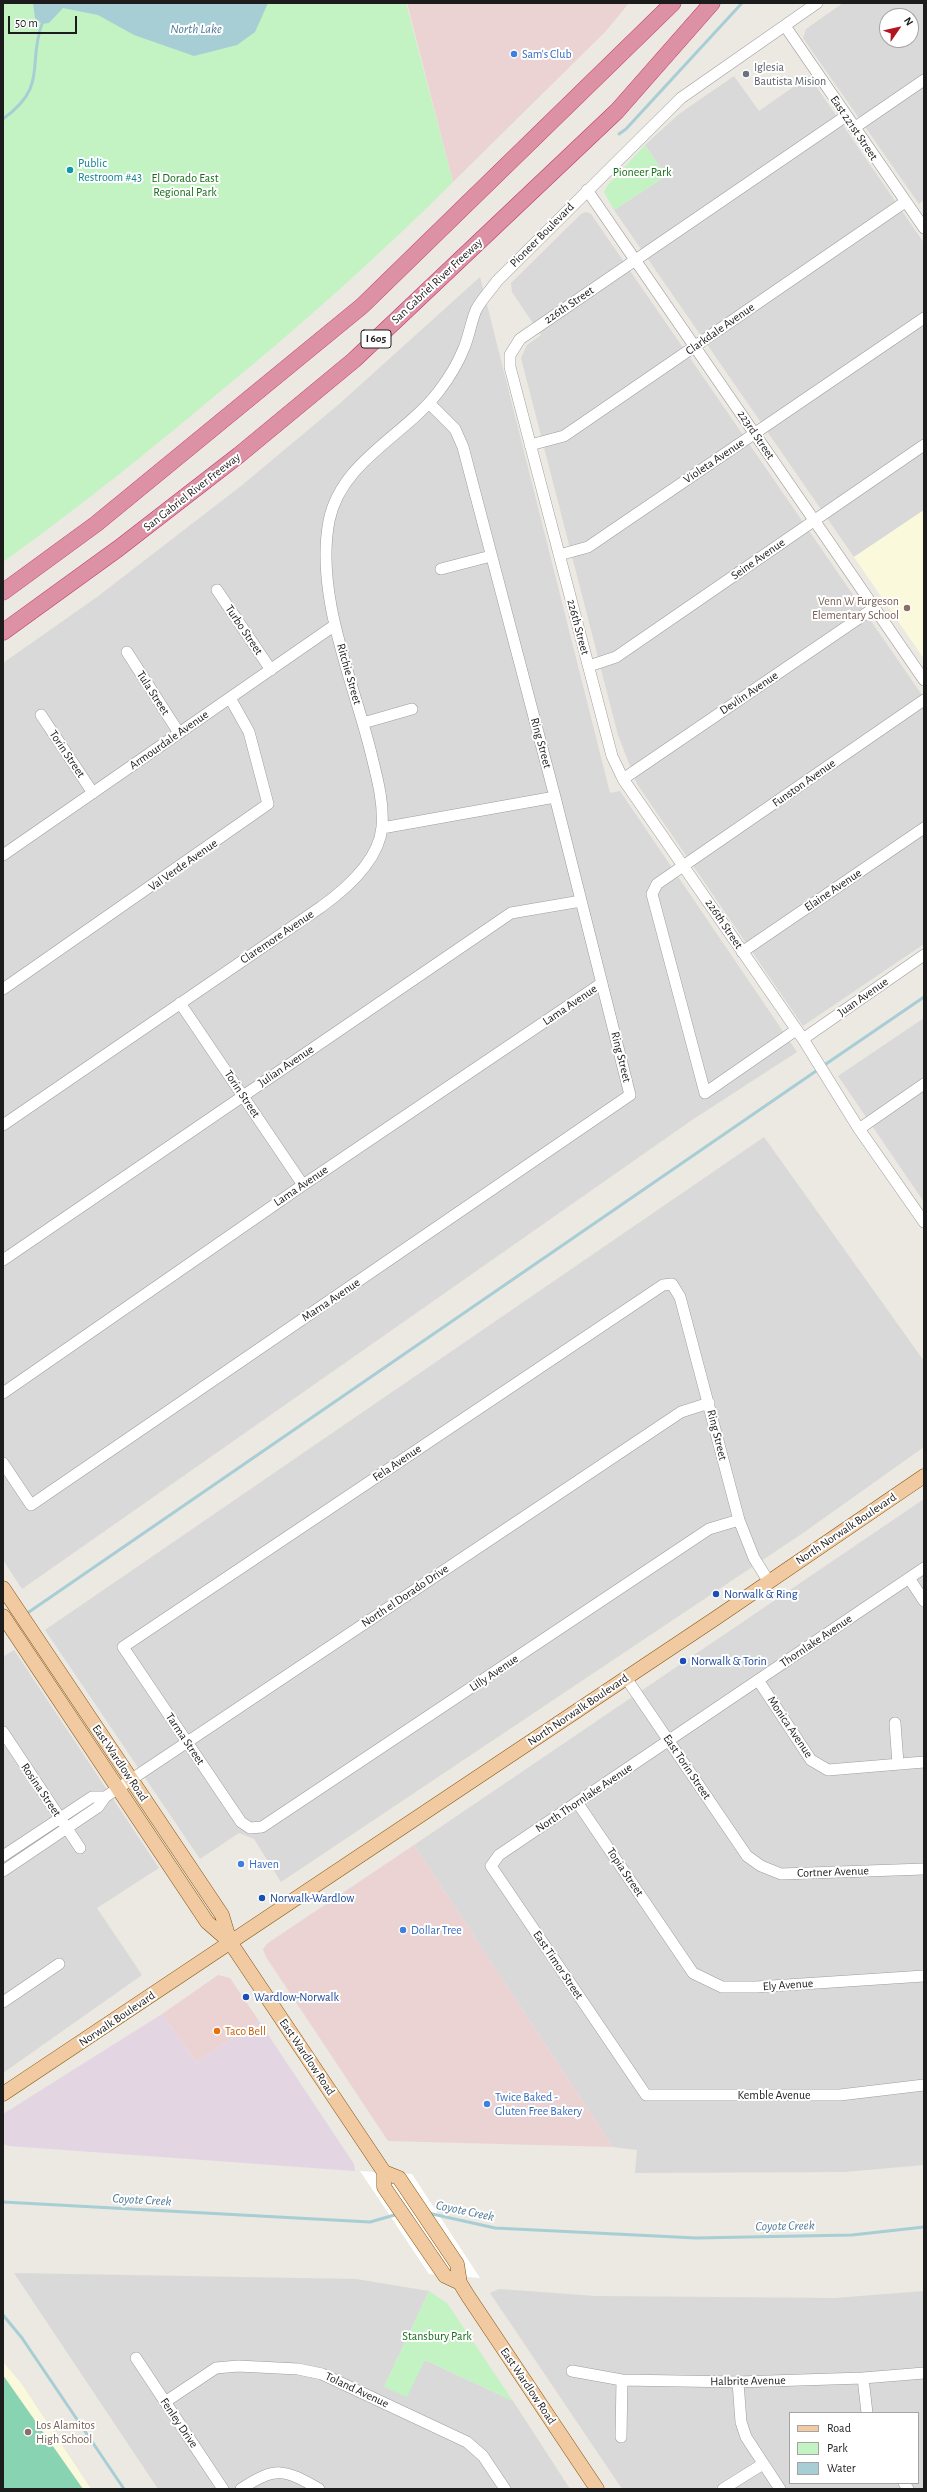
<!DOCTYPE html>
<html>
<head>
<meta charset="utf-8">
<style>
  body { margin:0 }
  #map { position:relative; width:927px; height:2492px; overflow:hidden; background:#ece8e2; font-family:"Alegreya Sans",sans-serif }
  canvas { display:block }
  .frame { position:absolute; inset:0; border:4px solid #1c1c1c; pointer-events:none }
  .legend { position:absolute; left:789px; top:2412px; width:130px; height:72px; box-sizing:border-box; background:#fff; border:1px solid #a4a4a4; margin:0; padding:5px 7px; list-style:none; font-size:12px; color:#1c1c1c }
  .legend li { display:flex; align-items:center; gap:8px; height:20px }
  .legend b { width:20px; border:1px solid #a4a4a4 }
  .north { position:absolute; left:879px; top:8px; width:40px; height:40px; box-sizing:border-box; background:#fff; border:1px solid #a4a4a4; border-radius:50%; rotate:56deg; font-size:11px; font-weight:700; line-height:16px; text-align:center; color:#1c1c1c }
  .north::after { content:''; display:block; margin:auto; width:14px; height:18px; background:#b2151f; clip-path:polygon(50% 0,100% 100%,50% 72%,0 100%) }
  .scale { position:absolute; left:8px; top:16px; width:69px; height:18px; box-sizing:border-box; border:2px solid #1c1c1c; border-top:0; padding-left:5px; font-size:12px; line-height:14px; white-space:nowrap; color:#1c1c1c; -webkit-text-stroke:3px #fff; paint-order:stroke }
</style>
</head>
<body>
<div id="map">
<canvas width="927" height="2492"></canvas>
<div class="frame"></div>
<ul class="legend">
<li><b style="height:5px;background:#f1caa2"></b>Road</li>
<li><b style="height:11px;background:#c3f3c3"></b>Park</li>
<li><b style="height:11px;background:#a7ced5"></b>Water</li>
</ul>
<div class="north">N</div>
<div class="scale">50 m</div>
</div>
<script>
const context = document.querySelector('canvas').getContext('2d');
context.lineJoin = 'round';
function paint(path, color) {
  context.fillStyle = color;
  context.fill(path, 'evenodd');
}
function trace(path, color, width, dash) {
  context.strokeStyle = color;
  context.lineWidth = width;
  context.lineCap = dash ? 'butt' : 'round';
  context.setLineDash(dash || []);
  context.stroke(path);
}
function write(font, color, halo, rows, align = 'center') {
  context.font = font + ' "Alegreya Sans",sans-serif';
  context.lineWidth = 4;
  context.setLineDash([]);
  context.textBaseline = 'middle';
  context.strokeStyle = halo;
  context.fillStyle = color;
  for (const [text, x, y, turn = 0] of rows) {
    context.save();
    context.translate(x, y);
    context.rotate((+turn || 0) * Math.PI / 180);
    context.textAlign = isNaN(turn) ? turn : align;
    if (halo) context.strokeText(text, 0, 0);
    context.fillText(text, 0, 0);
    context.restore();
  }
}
paint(new Path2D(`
  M843 3H924V200L919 204 803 38 806 29ZM887 16H911V40H887Z
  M734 76 759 111 809 76 924 243V510L854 557 614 210 666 176 645 145 679 114Z
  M586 212 591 214 924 698V944L803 1026 637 784 618 735 521 358 527 345 541 335 512 292 511 283 581 214Z
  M480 277 610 793 620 791 797 1052 692 1120 22 1589 3 1560V663L97 597 241 486 338 405Z
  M924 1018V1202L838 1076Z
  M764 1137 924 1361V1447L803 1533 281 1882 254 1839 239 1833 200 1859 45 1630Z
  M924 1499V2165L844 2172 635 2173 637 2150 613 2147 414 1845Z
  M14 1650 159 1868 97 1908 142 1975 3 2073V1657Z
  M14 2273 356 2279 429 2291 384 2387 425 2360 513 2401 570 2489H158Z
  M499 2289 596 2296 835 2298 924 2291V2489H622L490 2293ZM790 2413H918V2483H790Z`), '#dad9d9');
paint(new Path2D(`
  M407 3H629L606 31 453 182Z
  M414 1845 613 2147 388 2141 266 1957 263 1949 268 1943Z
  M218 1975 230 1978 259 2021 196 2062 162 2014Z`), '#ebd3d3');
paint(new Path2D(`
  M162 2014 196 2062 259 2021 354 2164 355 2171 9 2146 3 2144V2114Z`), '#e4d5e3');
paint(new Path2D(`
  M924 510V659L854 557Z
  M3 2362 21 2383 91 2489H3Z`), '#fbf9dc');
paint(new Path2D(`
  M3 3H406L453 182C378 257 299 327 217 394 148 452 77 509 3 562Z
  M645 145 666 176 614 210 604 192 607 186Z
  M429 2291 447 2303 513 2401 425 2360 407 2397 384 2387Z`), '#c3f3c3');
paint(new Path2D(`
  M3 2375 83 2489H3Z`), '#88d3b1');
paint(new Path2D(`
  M33 3H268L255 32 237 45 194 56 134 35 98 15 63 8 49 23 42 24 35 18Z`), '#a7ced5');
paint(new Path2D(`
  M360 2171 412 2174 480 2278 429 2274Z`), '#fff');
trace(new Path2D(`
  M3 119C49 86 27 64 42 24
  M619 134 626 129 742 3
  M823 1066 924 997
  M26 1614 819 1069
  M3 2202 370 2222 398 2214
  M428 2213 495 2228 696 2238 852 2235 924 2227
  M3 2315 22 2338 124 2489`), '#a7ced5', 3);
const minor = new Path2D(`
  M785 26 924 228
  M846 116 520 339 510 355V367L612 756 623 779 803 1039 859 1129 924 1222
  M854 128 924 80
  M587 190 924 680
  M530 445 564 436 905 202
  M559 555 588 547 924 318
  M441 569 491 556
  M217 590 271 670
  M127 652 179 733
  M589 666 616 657 924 445
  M41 715 93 793
  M363 723 412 709
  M623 779 874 608
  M382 828 555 797
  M3 855 335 625
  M742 952 924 828
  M3 989 268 804 249 732 230 698
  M180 1003 303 1185
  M796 1030 705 1093 652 894 657 884 924 700
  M803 1039 924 955
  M3 1125 321 907C346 889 379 860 382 827 384 800 376 774 370 749 352 678 315 594 329 521 341 461 405 436 439 391 449 378 458 363 464 348 469 336 471 322 476 310 481 300 490 291 497 281L681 98 817 3
  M859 1129 924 1084
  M3 1260 511 913 581 901
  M3 1393 303 1185 602 983
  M3 1463 31 1505 630 1095 555 797 463 447 455 429 429 403
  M739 1520 709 1529 262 1827 250 1828 241 1822 123 1647 663 1285 672 1284 680 1297 739 1520 754 1558 769 1582
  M924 1568 499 1855 491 1866 646 2095H840L924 2085
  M909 1578 924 1601
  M626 1678 747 1856 761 1866 781 1874 924 1869
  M758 1680 811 1760 828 1770 924 1762
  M895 1723 898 1764
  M3 1732 80 1848
  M577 1802 693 1973 722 1987H756L924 1976
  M3 1856 92 1797H105
  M3 1871 98 1807 105 1797 681 1412 709 1403
  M3 2002 59 1964
  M136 2358 223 2489
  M572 2371 622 2380 738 2382 863 2378 924 2373
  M863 2378 867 2413
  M738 2382 741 2422 746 2437 780 2489
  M165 2402 216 2368 238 2366 298 2369 322 2374 467 2442 483 2456 505 2489
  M621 2437 622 2380
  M904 2483 908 2489
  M241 2489C276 2466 284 2469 319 2489
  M723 2489 763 2464`);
const major = new Path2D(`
  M3 1588 222 1915 230 1942
  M3 1616 207 1922 230 1942 384 2172 399 2178 457 2264 460 2283 468 2296 597 2489
  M3 2094 716 1618 924 1476
  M384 2172V2187L445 2276 460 2283`);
const highway = new Path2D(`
  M3 592 96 524 362 306 673 3
  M3 632 119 548 239 455 354 360 617 111 712 3`);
trace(minor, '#9d9d9d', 12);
trace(major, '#84560f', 15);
trace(highway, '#c33670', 17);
trace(minor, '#fff', 11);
trace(major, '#f1caa2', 14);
trace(highway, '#dc91a4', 16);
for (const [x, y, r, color] of [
  [514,54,4,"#3f7fe0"],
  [746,74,4,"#6b7280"],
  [70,170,4,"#0f9aa8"],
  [907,608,4,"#8d6e63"],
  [716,1594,4,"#1a4fb4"],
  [683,1661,4,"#1a4fb4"],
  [241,1864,4,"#3f7fe0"],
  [262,1898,4,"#1a4fb4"],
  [403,1930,4,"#3f7fe0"],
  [246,1997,4,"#1a4fb4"],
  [217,2031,4,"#e8710a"],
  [487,2104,4,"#3f7fe0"],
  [28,2432,4,"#8d6e63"]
]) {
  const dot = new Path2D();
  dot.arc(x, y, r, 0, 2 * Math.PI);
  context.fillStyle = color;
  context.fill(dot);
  trace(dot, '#fff', 1.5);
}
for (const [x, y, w] of [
  [376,339,30]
]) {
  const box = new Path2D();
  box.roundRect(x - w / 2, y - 9, w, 18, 3);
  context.fillStyle = '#fff';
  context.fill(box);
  trace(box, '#1c1c1c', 1);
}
write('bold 11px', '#1c1c1c', null, [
  ["I 605",376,339]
]);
write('12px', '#366cbe', '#fff', [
  ["Sam's Club",522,54],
  ["Haven",249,1864],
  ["Dollar Tree",411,1930],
  ["Twice Baked -",495,2097],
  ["Gluten Free Bakery",495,2111]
], 'left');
write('12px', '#5b616d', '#fff', [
  ["Iglesia",754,67],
  ["Bautista Mision",754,81]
], 'left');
write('12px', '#1c1c1c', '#fff', [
  ["East 221st Street",854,128,56],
  ["Pioneer Boulevard",542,235,-45],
  ["San Gabriel River Freeway",437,281,-43],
  ["226th Street",569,305,-34],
  ["Clarkdale Avenue",720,329,-35],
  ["223rd Street",756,435,56],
  ["Violeta Avenue",714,461,-34],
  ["San Gabriel River Freeway",192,492,-38],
  ["Seine Avenue",758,559,-35],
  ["226th Street",578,627,75],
  ["Turbo Street",244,630,56],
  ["Ritchie Street",349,674,74],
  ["Tula Street",153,693,57],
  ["Devlin Avenue",749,693,-34],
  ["Armourdale Avenue",169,740,-35],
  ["Ring Street",541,743,75],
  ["Torin Street",67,754,56],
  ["Funston Avenue",804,783,-35],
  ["Val Verde Avenue",183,865,-35],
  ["Elaine Avenue",833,890,-34],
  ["226th Street",724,924,56],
  ["Claremore Avenue",277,937,-34],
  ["Juan Avenue",863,997,-35],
  ["Lama Avenue",570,1005,-34],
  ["Ring Street",621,1057,76],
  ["Julian Avenue",286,1066,-34],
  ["Torin Street",242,1094,56],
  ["Lama Avenue",301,1186,-34],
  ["Marna Avenue",331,1300,-34],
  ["Ring Street",717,1435,76],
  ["Fela Avenue",397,1463,-34],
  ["North Norwalk Boulevard",846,1529,-34],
  ["North el Dorado Drive",405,1596,-34],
  ["Thornlake Avenue",816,1641,-34],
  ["Lilly Avenue",494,1673,-34],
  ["North Norwalk Boulevard",578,1710,-34],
  ["Monica Avenue",790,1727,56],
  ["Tarma Street",185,1739,56],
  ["East Wardlow Road",120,1763,56],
  ["East Torin Street",687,1767,56],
  ["Rosina Street",41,1790,56],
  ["North Thornlake Avenue",584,1798,-34],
  ["Topia Street",625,1872,56],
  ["Cortner Avenue",833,1872,-2],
  ["East Timor Street",558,1965,56],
  ["Ely Avenue",788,1985,-4],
  ["Norwalk Boulevard",117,2019,-34],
  ["East Wardlow Road",307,2057,56],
  ["Kemble Avenue",774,2095],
  ["Halbrite Avenue",748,2381,-1],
  ["East Wardlow Road",528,2386,56],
  ["Toland Avenue",357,2390,25],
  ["Fenley Drive",179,2423,56]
]);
write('12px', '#0d838f', '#fff', [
  ["Public",78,163],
  ["Restroom #43",78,177]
], 'left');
write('12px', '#166d18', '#fff', [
  ["Pioneer Park",642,172],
  ["El Dorado East",185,178],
  ["Regional Park",185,192],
  ["Stansbury Park",437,2336]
]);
write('12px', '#785e54', '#fff', [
  ["Venn W Furgeson",899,601],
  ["Elementary School",899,615],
  ["Los Alamitos",36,2425,"left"],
  ["High School",36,2439,"left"]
], 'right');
write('12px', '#164399', '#fff', [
  ["Norwalk & Ring",724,1594],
  ["Norwalk & Torin",691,1661],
  ["Norwalk-Wardlow",270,1898],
  ["Wardlow-Norwalk",254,1997]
], 'left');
write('12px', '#c56008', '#fff', [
  ["Taco Bell",225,2031]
], 'left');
write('italic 13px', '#507a99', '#fff', [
  ["North Lake",196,29],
  ["Coyote Creek",142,2200,3],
  ["Coyote Creek",465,2211,12],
  ["Coyote Creek",785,2226,-1]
]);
</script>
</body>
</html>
